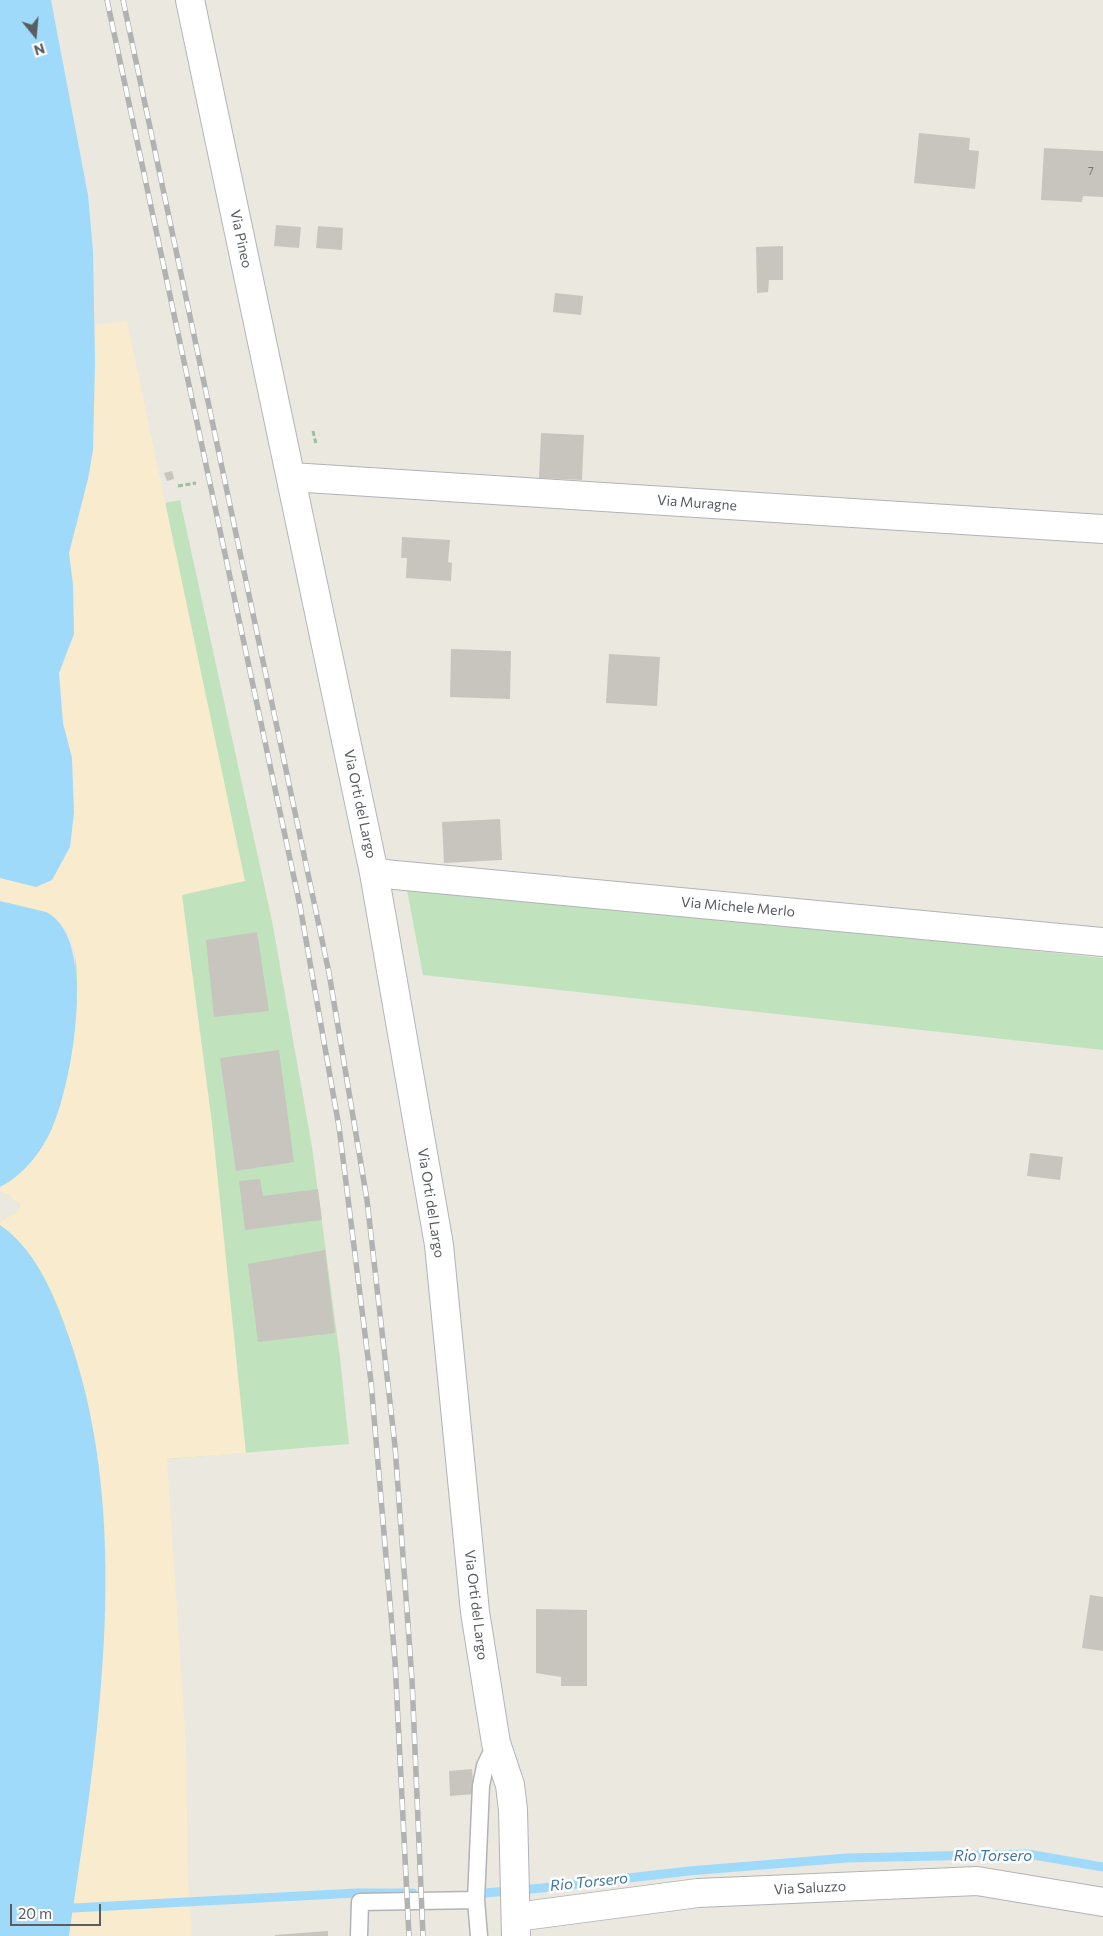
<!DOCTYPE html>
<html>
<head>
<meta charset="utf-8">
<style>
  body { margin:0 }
  #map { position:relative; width:1103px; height:1936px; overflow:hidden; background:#ebe8e0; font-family:Commissioner,sans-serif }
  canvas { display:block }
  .north { position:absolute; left:10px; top:10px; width:50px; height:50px; -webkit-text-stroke:4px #fff; paint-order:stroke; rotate:163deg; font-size:14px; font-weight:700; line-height:20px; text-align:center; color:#595d60 }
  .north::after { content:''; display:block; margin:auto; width:18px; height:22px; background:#595d60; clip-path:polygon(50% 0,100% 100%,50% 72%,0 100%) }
  .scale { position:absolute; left:10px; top:1904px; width:91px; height:22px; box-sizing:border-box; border:2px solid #595d60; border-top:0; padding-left:6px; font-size:15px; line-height:18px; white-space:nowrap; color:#595d60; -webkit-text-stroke:4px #fff; paint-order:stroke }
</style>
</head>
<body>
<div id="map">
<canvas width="1103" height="1936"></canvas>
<div class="north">N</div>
<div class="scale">20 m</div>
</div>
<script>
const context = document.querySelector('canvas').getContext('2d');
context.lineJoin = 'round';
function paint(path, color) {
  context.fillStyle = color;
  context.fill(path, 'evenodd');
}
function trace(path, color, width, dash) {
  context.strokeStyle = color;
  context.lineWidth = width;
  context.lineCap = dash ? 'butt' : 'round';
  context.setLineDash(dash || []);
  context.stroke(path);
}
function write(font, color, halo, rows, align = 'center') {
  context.font = font + ' Commissioner,sans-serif';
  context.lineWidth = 5;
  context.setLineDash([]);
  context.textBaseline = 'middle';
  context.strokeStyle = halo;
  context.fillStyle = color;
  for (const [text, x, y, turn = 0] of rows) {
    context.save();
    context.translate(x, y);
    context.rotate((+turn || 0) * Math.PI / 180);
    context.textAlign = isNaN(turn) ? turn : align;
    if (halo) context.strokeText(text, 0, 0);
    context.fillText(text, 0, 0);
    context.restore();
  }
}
paint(new Path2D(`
  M180 500 272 921 312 1147 340 1358 349 1444 99 1465 80 1368 4 1228 0 1225V1222L19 1210 20 1205 8 1195 0 1192 64 1088 75 1029 76 520Z
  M406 885 1103 958V1050L423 975Z`), '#c0e2bd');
paint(new Path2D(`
  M127 321 245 881 182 895 212 1123 246 1453 167 1459 186 1744 188 1878 192 1936H69C98 1740 134 1524 67 1332 54 1293 35 1250 0 1225V1222L19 1210 20 1205 8 1195 0 1192V1187C24 1175 40 1153 52 1128 68 1094 92 959 65 929 48 909 23 907 0 901V878L36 887 52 880 70 847 72 758 63 723 59 673 74 634 73 585 69 553 88 479 93 450 95 325Z`), '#f8ebce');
paint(new Path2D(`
  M0 0H51L88 195 93 251 95 362 93 450 88 479 69 553 73 585 74 634 59 673 63 723 72 758 74 813 70 847 52 880 36 887 0 878Z
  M0 901 46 912C99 938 72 1084 52 1128 41 1153 24 1174 0 1187Z
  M0 1225C33 1248 49 1285 63 1321 137 1511 98 1740 69 1936H0Z`), '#a0dafa');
trace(new Path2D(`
  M474 1894 542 1888 689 1871 847 1858 1028 1854 1103 1867
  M73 1908 356 1893H413`), '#a0dafa', 9);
paint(new Path2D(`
  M919 133 970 138 969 150 979 151 975 189 914 183Z
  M1044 148 1103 151V197L1083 196 1082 202 1041 200Z
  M276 225 301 227 299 248 274 246Z
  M318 226 343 228 342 250 316 248Z
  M783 246V280H769L768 292 757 293 756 247Z
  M555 293 583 296 581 315 553 312Z
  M541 433 584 435 582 480 539 478Z
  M172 471 174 479 167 481 164 473Z
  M402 537 450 540 448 562 452 563 451 581 406 578 407 558H401Z
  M451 649 511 651 510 699 450 697Z
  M609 654 660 657 657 706 606 703Z
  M500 819 502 860 444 863 442 822Z
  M257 932 269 1011 214 1017 206 940Z
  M279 1050 294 1162 236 1171 220 1058Z
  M1030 1153 1063 1157 1060 1180 1027 1176Z
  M260 1179 263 1196 318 1189 322 1220 245 1230 239 1181Z
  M325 1250 335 1333 258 1342 248 1264Z
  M1090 1595 1103 1597V1651L1082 1648Z
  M536 1609 587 1610V1686H561V1677L536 1673Z
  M472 1769 474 1794 450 1796 449 1771Z
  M328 1931V1936H275V1935Z`), '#c8c5bf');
const service = new Path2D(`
  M359 1936 360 1902 476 1900
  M479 1936 476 1900 481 1786 485 1766 496 1743`);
const minor = new Path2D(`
  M190 0 374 873 439 1245 475 1612 496 1743 510 1785 513 1810 516 1936
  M291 477 1103 529
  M374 873 1103 942
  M516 1917 698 1893 977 1881 1103 1902`);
trace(service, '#b1b3b7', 19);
trace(minor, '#b1b3b7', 30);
trace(new Path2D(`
  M313 431 316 444
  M178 486 196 483`), '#97c2a0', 3, [5, 2.5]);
trace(service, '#fff', 16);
trace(minor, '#fff', 28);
const rail = new Path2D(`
  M107 0 300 906 339 1127 371 1382 395 1661 409 1936
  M123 0 329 973 367 1200 395 1446 412 1680 423 1936`);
trace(rail, '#b1b2b2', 5.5);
trace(rail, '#fff', 4, [11]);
write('11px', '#757778', null, [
  ["7",1091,171]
]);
write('14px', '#595d60', '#fff', [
  ["Via Pineo",241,239,78],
  ["Via Muragne",697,503,4],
  ["Via Orti del Largo",360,804,78],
  ["Via Michele Merlo",738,907,5],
  ["Via Orti del Largo",431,1203,81],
  ["Via Orti del Largo",476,1605,83],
  ["Via Saluzzo",810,1888,-3]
]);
write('italic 15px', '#3d76a2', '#fff', [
  ["Rio Torsero",993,1856],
  ["Rio Torsero",589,1882,-6]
]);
</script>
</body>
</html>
